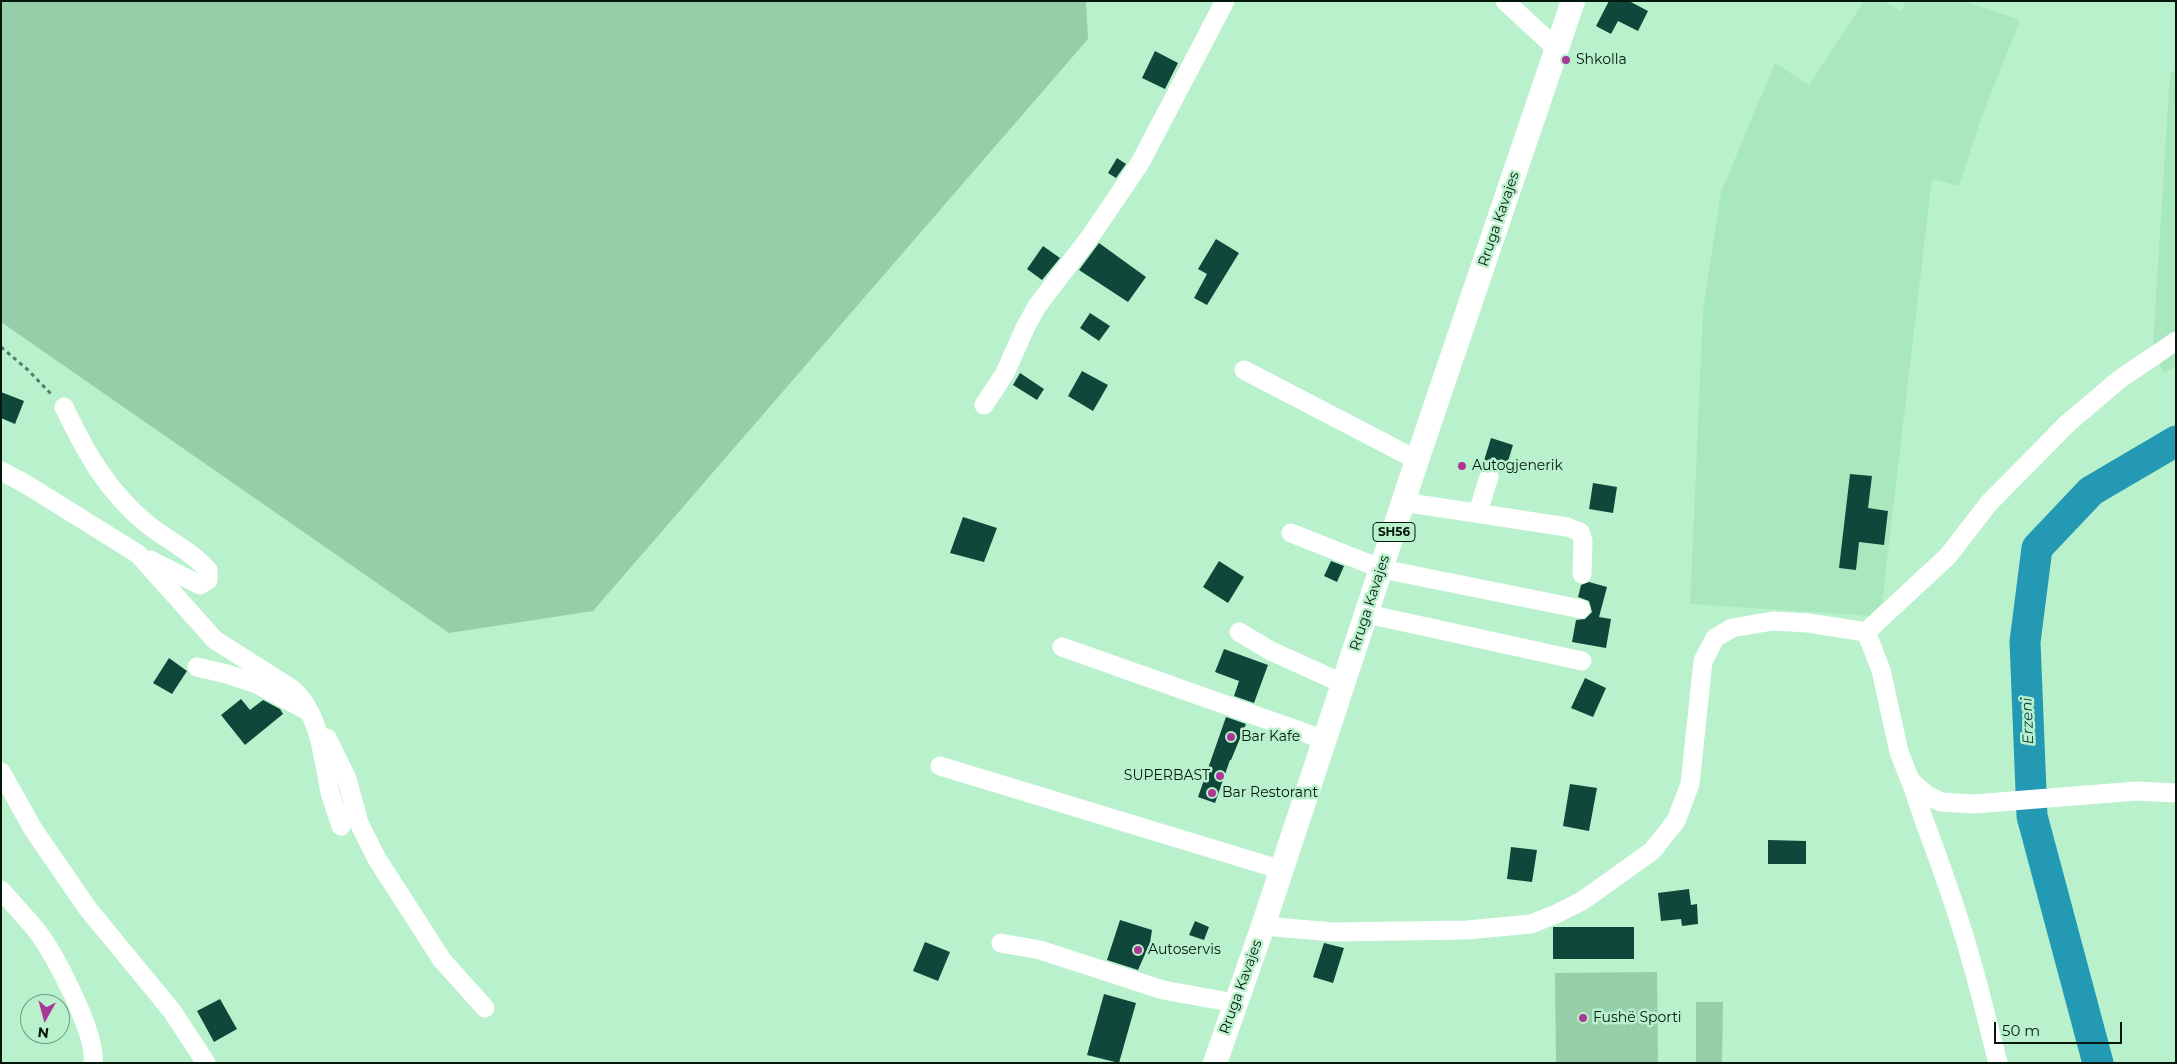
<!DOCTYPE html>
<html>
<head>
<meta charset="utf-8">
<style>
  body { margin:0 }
  #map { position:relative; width:2177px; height:1064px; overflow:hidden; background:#baf1cd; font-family:Montserrat,sans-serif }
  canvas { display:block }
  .frame { position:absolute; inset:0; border:2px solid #04180c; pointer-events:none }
  .north { position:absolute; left:20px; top:994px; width:50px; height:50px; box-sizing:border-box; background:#baf1cd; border:1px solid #719a80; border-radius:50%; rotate:187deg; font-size:14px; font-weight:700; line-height:20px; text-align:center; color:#04180c }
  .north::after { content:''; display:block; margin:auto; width:18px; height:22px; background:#aa3894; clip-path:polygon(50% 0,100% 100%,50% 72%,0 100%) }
  .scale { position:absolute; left:1994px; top:1022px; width:128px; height:22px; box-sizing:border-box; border:2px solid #04180c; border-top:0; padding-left:6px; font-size:15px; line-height:18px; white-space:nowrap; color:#04180c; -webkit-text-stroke:4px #baf1cd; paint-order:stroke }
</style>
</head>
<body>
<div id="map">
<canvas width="2177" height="1064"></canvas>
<div class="frame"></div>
<div class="north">N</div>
<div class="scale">50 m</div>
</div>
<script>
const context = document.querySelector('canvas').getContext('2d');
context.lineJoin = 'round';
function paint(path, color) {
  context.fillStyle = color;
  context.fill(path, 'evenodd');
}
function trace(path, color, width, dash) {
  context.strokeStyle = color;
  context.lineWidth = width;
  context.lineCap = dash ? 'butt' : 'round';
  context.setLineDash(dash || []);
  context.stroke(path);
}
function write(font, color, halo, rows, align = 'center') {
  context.font = font + ' Montserrat,sans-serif';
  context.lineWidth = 5;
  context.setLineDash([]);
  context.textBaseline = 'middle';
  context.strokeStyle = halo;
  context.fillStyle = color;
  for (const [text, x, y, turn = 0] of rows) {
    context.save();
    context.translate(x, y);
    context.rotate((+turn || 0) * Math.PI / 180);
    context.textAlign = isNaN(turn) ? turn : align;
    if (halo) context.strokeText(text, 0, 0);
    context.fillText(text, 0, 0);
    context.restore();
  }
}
paint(new Path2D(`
  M1864 1H1884L1901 11 1906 1H1964L2020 20 1981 119 1959 186 1932 179 1882 603 1872 616 1690 604 1703 311 1721 192 1775 63 1809 85Z
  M2176 70V367L2163 373 2153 345 2170 73Z`), '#a9e8bf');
paint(new Path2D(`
  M1 1H1086L1088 39 593 611 449 633 1 322Z
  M1657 972 1658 1063H1556L1555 973Z
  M1696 1002H1723L1722 1063H1696Z`), '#96ceaa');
trace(new Path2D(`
  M2098 1063 2032 816 2025 642 2037 548 2091 491 2176 441`), '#2399b3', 31);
paint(new Path2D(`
  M1609 1H1629L1648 11 1638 31 1618 21 1611 34 1596 26Z
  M1155 51 1178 63 1165 89 1142 78Z
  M1117 158 1126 164 1116 178 1108 173Z
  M1216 239 1239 253 1207 305 1194 298 1207 274 1198 269Z
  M1099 243 1146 277 1128 302 1079 270Z
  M1043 246 1060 258 1042 280 1027 269Z
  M1090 313 1110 326 1099 341 1080 328Z
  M1082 371 1108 385 1093 411 1068 396Z
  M1020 373 1044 389 1037 400 1013 385Z
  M1 392 24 401 15 424 1 418Z
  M1491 438 1513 445 1505 471 1483 464Z
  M1850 474 1872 476 1868 508 1888 511 1884 545 1859 542 1856 570 1839 568Z
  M1593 483 1617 487 1613 513 1589 509Z
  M963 517 997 528 984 562 950 553Z
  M1219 561 1244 577 1228 603 1203 587Z
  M1331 561 1344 566 1337 582 1324 576Z
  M1589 582 1607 587 1599 617 1611 619 1606 648 1572 642 1576 620 1585 619 1592 612 1589 601 1578 597 1581 585Z
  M1224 649 1268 665 1254 703 1234 696 1239 681 1215 672Z
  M169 658 187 671 172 694 153 683Z
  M1585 678 1606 688 1593 717 1571 708Z
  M241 699 250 710 263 700 280 709 283 714 245 745 221 715Z
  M1226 717 1246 724 1231 760H1230L1215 803 1198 797Z
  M1570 784 1597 788 1589 831 1563 826Z
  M1768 840 1806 841V864H1768Z
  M1511 847 1537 850 1532 882 1507 879Z
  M1689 889 1691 905 1697 904 1698 924 1682 926 1681 919 1661 921 1658 893Z
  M1120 920 1152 930 1150 943 1138 970 1107 960Z
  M1195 921 1209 927 1204 940 1189 935Z
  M1553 927H1634V959H1553Z
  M925 942 950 952 938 981 913 971Z
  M1324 943 1344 948 1333 983 1313 977Z
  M1104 994 1136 1003 1119 1063 1087 1055Z
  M220 999 237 1029 214 1042 197 1011Z`), '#0f473b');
trace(new Path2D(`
  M1 347 28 370 53 396`), '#587c65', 3, [4, 4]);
trace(new Path2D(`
  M1505 1 1557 49
  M1244 370 1417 460
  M984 405 1005 373 1026 326 1037 306 1090 237 1140 163 1225 1
  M64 407C86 453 107 491 147 524 167 540 191 551 208 570V580L200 585 150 560
  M1 471 24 483 138 554 215 640 292 689C320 713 323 758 330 792 333 804 338 815 341 826
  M1403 502 1567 527 1580 532 1583 541 1582 574
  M1478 512 1489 477
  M1291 533 1382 569 1581 609
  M1367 614 1582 661
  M1239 632 1271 651 1344 684
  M1866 632 1881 670 1899 752 1910 780 1928 796 1941 802 1974 804 2137 791 2176 793
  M1866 632 1948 556 1989 503 2068 423 2120 379 2176 341
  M1062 647 1325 740
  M197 667 227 674 257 684 308 711
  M327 738 347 779 359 823 377 859 442 960 485 1008
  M940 766 1282 870
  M1 772 33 829 88 909 172 1011 206 1063
  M1911 781C1922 818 1937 853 1949 890 1969 946 1983 1004 1998 1063
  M1 890C13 904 26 917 37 931 55 954 97 1035 93 1063
  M1263 926 1333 932 1467 930 1531 924 1556 914 1582 901 1652 851 1676 821 1690 784 1703 661 1715 638 1732 628 1773 621 1808 623 1866 632
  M1001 943 1040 950 1163 990 1235 1003`), '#fff', 19);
trace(new Path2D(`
  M1215 1063 1263 926 1417 460 1573 1`), '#fff', 24);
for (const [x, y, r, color] of [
  [1566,60,5,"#aa3894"],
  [1462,466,5,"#aa3894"],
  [1231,737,5,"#aa3894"],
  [1220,776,5,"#aa3894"],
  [1212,793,5,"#aa3894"],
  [1138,950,5,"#aa3894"],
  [1583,1018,5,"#aa3894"]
]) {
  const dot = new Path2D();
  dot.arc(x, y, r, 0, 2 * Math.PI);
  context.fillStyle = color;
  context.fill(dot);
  trace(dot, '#baf1cd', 2);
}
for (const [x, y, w] of [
  [1394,532,42]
]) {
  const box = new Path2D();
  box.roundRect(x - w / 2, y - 9.5, w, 19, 4);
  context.fillStyle = '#baf1cd';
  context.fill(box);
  trace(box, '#04180c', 1);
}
write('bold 12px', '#04180c', null, [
  ["SH56",1394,532]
]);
write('14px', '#04180c', '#baf1cd', [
  ["Shkolla",1576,60],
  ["Autogjenerik",1472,466],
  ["Bar Kafe",1241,737],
  ["SUPERBAST",1210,776,"right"],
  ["Bar Restorant",1222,793],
  ["Autoservis",1148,950],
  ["Fushë Sporti",1593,1018]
], 'left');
write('14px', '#04180c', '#baf1cd', [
  ["Rruga Kavajes",1499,219,-71],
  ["Rruga Kavajes",1370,603,-72],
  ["Rruga Kavajes",1241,987,-70]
]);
write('italic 15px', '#10414c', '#baf1cd', [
  ["Erzeni",2028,721,-92]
]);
</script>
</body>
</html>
